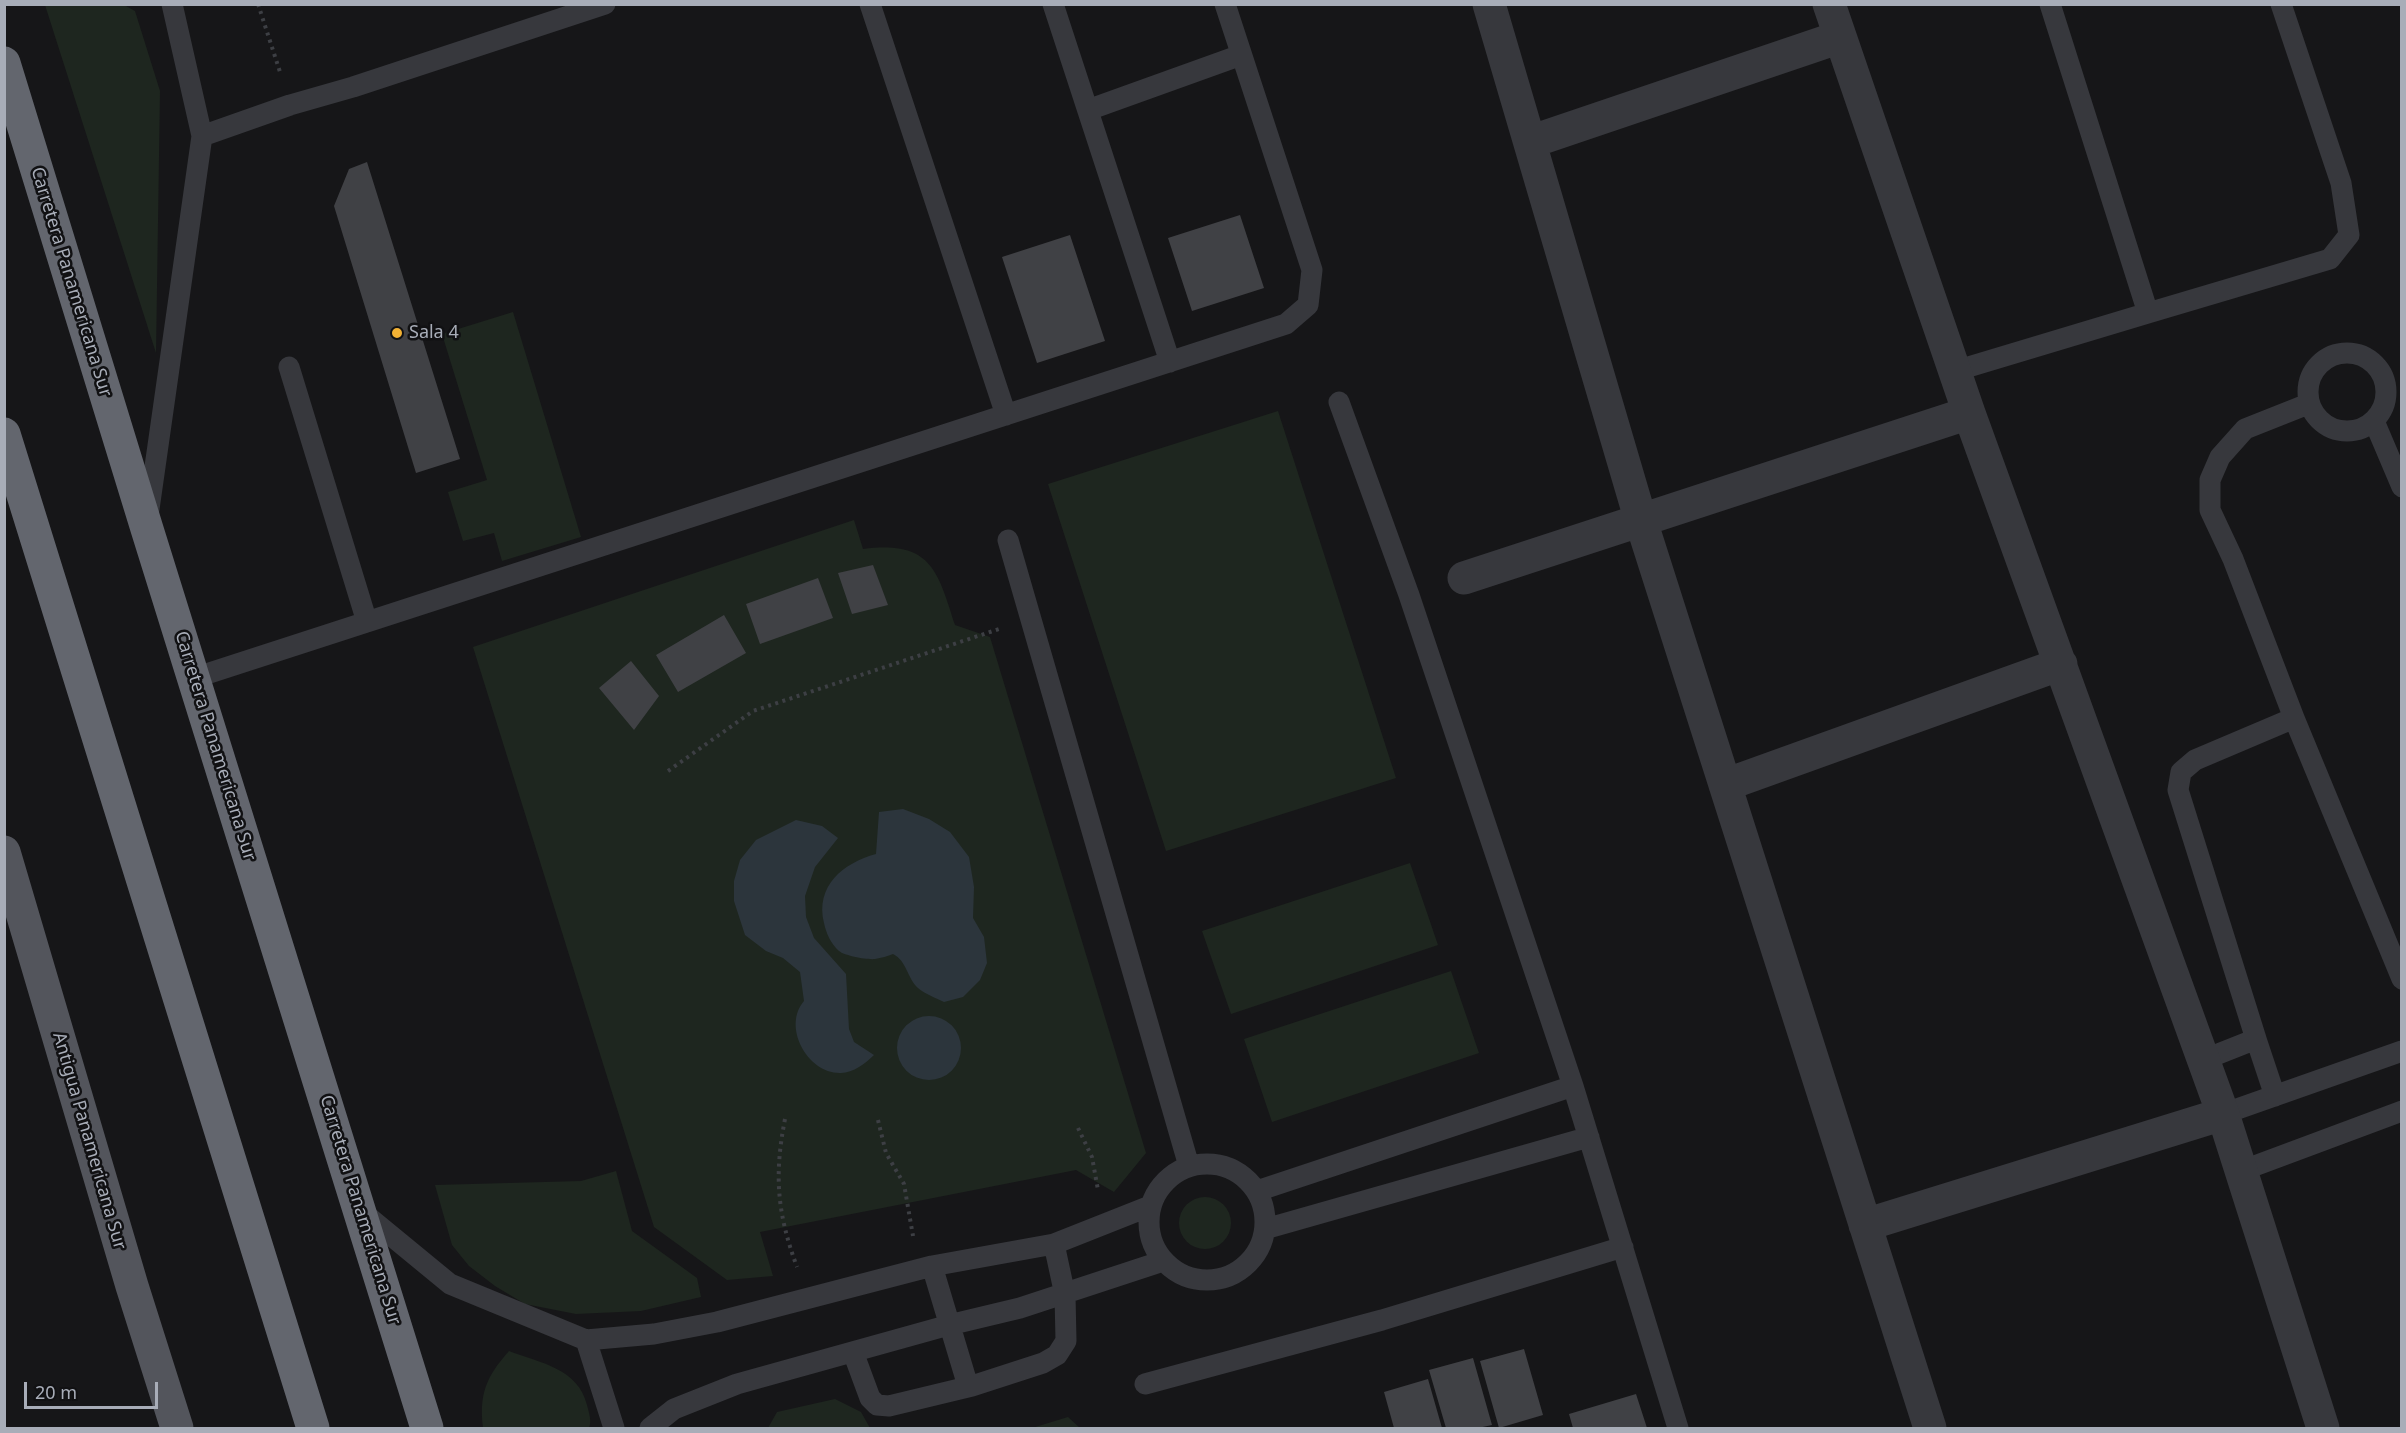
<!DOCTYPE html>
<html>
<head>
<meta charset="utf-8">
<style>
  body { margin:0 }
  #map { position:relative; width:2406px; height:1433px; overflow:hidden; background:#161618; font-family:"Noto Sans",sans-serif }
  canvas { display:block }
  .frame { position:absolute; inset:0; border:6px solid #a8adb8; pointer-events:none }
  .scale { position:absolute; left:24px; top:1382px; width:134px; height:27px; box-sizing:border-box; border:3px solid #a8adb8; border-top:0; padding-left:8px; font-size:18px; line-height:21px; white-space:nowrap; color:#a8adb8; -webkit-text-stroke:4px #111113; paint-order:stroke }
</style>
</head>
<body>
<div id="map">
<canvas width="2406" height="1433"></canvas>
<div class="frame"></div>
<div class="scale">20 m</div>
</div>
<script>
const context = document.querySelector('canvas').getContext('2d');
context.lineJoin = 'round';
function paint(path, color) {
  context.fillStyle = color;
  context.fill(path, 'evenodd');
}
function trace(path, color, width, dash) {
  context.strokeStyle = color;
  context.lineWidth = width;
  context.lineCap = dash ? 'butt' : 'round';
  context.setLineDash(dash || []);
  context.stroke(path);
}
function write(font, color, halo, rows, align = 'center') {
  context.font = font + ' "Noto Sans",sans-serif';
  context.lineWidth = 5;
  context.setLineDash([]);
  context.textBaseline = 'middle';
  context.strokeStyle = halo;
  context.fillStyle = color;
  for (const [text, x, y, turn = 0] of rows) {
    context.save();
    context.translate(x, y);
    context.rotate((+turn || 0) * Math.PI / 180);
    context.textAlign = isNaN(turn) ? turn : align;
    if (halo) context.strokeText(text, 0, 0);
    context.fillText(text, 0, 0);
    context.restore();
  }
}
paint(new Path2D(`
  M45 5H124L135 11 160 91 156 353Z
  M513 312 581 537 502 561 494 533 463 541 448 492 487 480 442 334Z
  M1278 411 1396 778 1166 851 1048 484Z
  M854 520 863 549C930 541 937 568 955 625L990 637 1146 1153 1114 1192 1076 1170 760 1232 773 1276 727 1280 654 1227 473 647Z
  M1410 863 1438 945 1231 1014 1202 931Z
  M1451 971 1479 1053 1272 1122 1244 1039Z
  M616 1171 632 1231 697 1278 701 1297 641 1311 576 1314 525 1304 495 1286 469 1266 452 1245 435 1185 581 1181Z
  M1179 1223a26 26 0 1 1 52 0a26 26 0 1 1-52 0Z
  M509 1351C540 1363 578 1368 587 1405 589 1413 592 1421 589 1428H483C479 1394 486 1377 509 1351Z
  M835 1399 861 1412 870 1428H768L777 1412Z
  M1068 1417 1080 1428H1032Z`), '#1e261f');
paint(new Path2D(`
  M903 809 929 819 950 832 969 857 974 887 973 918 984 937 987 963 980 980 963 997 944 1002C936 998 925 994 918 988 907 978 907 961 893 954 888 956 881 958 875 959 868 960 845 956 839 951 831 944 826 933 824 923 815 886 843 863 876 854L879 812Z
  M796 820 822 826 838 838 815 867 805 896 806 917 814 938 846 974 849 1029 854 1042 874 1055C866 1063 853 1073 841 1073 807 1074 782 1026 804 1001L800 972 783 958 766 951 745 935 734 901V881L740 860 756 840Z
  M897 1048a32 32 0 1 1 64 0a32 32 0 1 1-64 0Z`), '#2c353c');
paint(new Path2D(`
  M367 162 460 459 416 473 334 206 349 169Z
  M1240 215 1264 288 1192 311 1168 238Z
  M1070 235 1105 341 1037 363 1002 257Z
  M873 565 888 605 852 614 838 573Z
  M818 578 833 618 760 644 746 604Z
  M724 615 746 653 678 692 656 655Z
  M631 661 659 696 634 730 599 688Z
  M1524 1349 1543 1415 1499 1428 1480 1361Z
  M1473 1358 1492 1425 1478 1428H1446L1429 1370Z
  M1428 1379 1442 1428H1394L1384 1392Z
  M1636 1394 1647 1428H1573L1569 1414Z`), '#404145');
trace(new Path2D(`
  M258 4 280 72
  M668 771 753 711 999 629
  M785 1119C774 1175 777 1213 797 1267
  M878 1120 886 1153 904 1184 913 1236
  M1078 1128 1092 1157 1098 1190`), '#3d3f44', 4, [3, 4.5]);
trace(new Path2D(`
  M870 4 1006 415
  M1053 4 1170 362
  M2050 4 2148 313 2330 259 2349 235 2341 183 2281 4
  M1088 110 1241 55
  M202 136 290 105 353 87 605 4
  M2308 392a39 39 0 1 1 78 0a39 39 0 1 1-78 0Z
  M289 367 367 622
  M1955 371 2148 313
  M1339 402 1409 595 1573 1086 1678 1428
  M2308 404 2245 429 2220 457 2210 480V510L2233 559 2294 718 2402 979
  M2374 421 2402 487
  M148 516 202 136 172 4
  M1008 540 1189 1166
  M194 678 1286 324 1308 305 1312 270 1225 4
  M2256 1039 2275 1096
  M2203 1060 2256 1039 2178 790 2181 772 2195 760 2294 718
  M2223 1114 2402 1051
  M1149 1222a58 58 0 1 1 116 0a58 58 0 1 1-116 0Z
  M2241 1171 2402 1111
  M1257 1191 1573 1086
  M360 1210 450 1284 586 1340 654 1334 717 1322 932 1266 1054 1244 1150 1206
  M1265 1229 1589 1137
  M932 1266 968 1386
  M586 1340 614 1428
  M853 1352 870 1398 877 1405 889 1406 972 1386 1043 1363 1057 1355 1066 1341 1065 1295 1054 1244
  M1145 1384 1382 1320 1623 1247
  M650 1428 674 1409 737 1384 949 1325 1020 1308 1163 1261`), '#37383d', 21);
trace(new Path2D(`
  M1489 4 1641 521 1930 1428
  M1829 4 1969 413 2223 1114 2323 1428
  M1530 142 1840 37
  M1464 578 1969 413
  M1725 785 2061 664
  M1865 1225 2223 1114`), '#37383d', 33);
trace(new Path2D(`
  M4 852 132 1286 177 1428`), '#53555c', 33);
trace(new Path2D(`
  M4 63 147 529 427 1428
  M4 434 313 1428`), '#63666e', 33);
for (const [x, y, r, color] of [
  [397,333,6,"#f2b134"]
]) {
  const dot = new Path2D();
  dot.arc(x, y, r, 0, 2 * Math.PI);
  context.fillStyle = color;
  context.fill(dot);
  trace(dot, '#111113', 2);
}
write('18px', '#a8adb8', '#111113', [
  ["Carretera Panamericana Sur",71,282,73],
  ["Carretera Panamericana Sur",215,746,73],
  ["Antigua Panamericana Sur",89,1141,74],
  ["Carretera Panamericana Sur",360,1210,73]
]);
write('18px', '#a8adb8', '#111113', [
  ["Sala 4",409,333]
], 'left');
</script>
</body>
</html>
